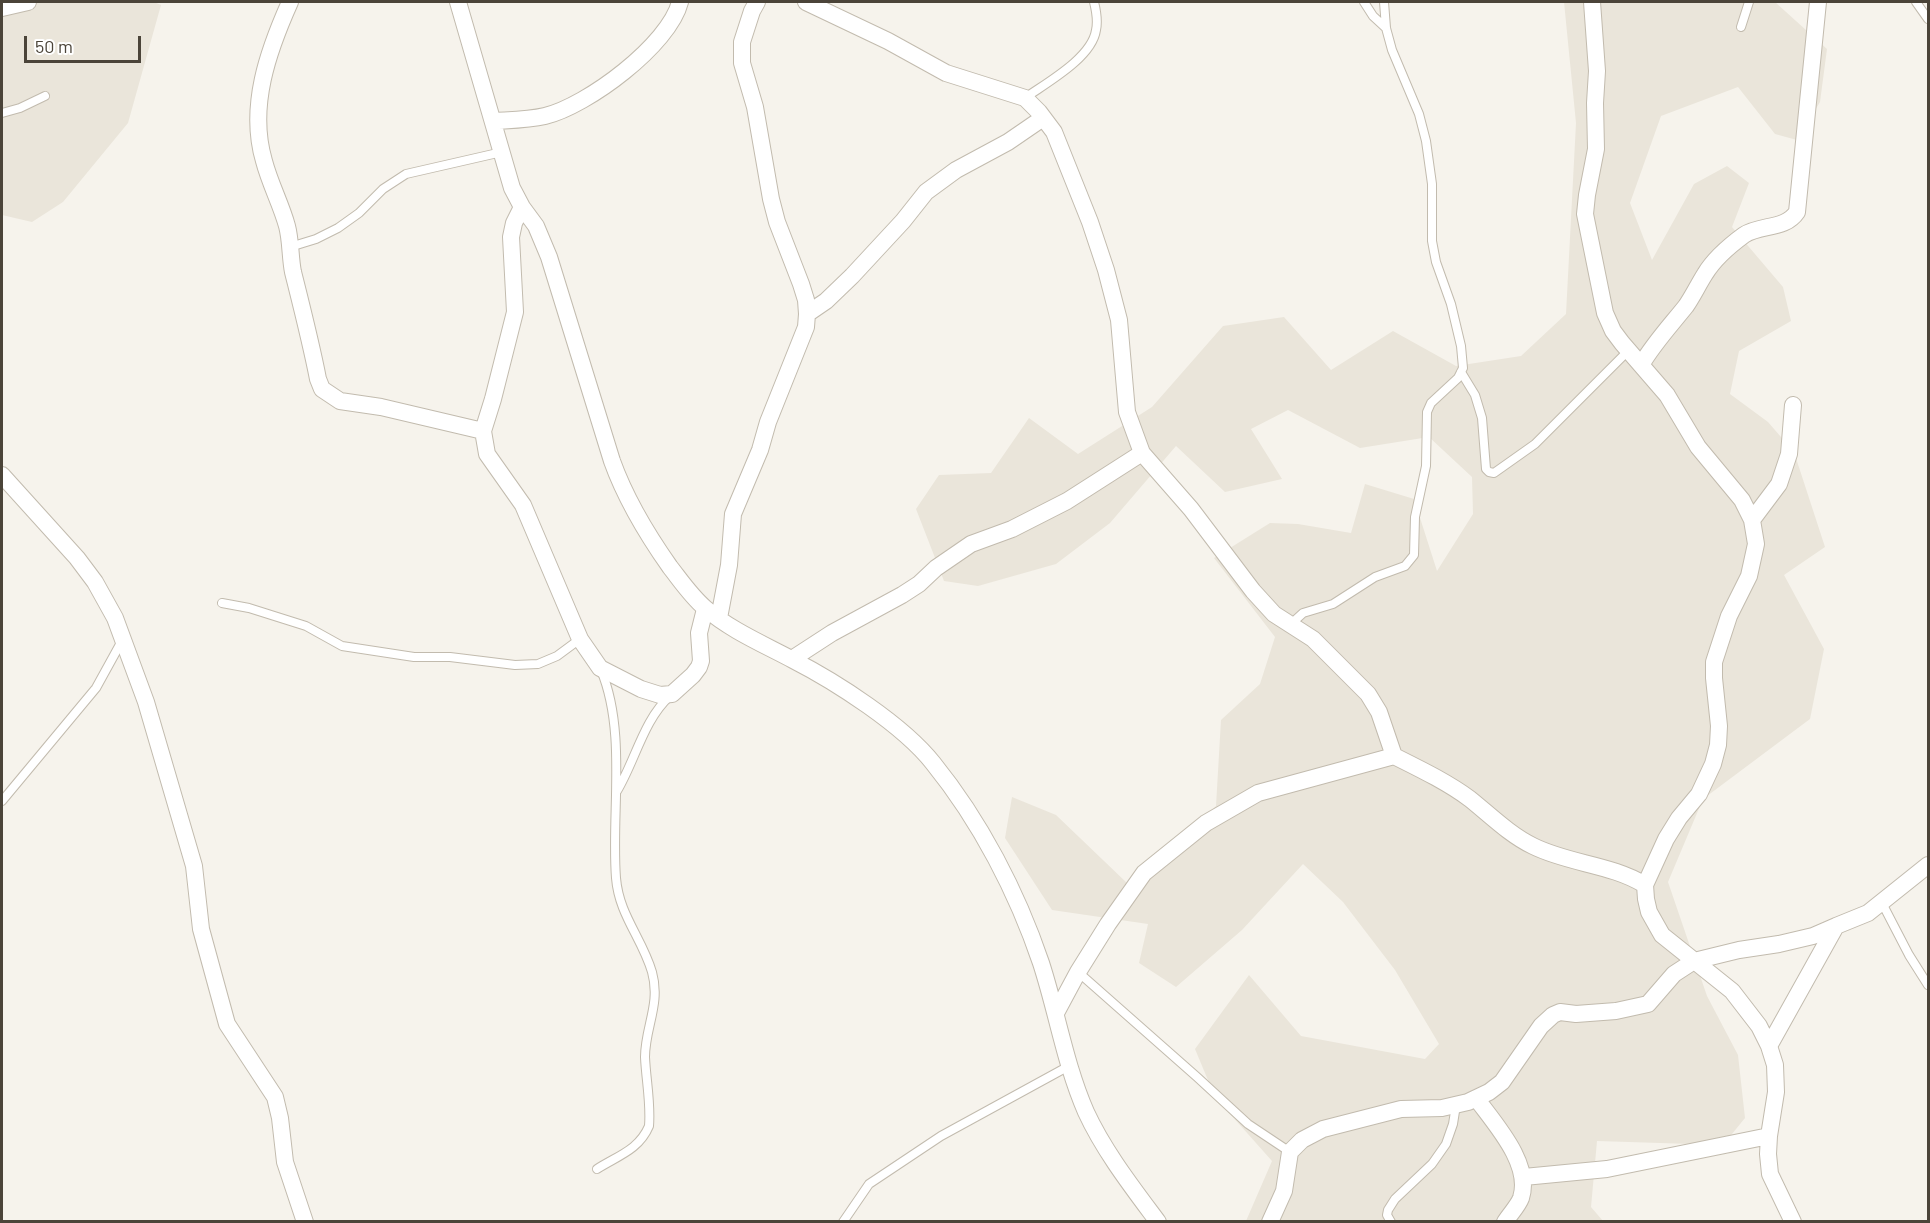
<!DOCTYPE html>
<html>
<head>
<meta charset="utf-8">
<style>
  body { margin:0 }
  #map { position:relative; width:1930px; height:1223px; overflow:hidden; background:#f6f3ec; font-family:Barlow,sans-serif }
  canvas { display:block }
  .frame { position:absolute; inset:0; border:3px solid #4b4439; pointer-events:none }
  .scale { position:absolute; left:24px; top:36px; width:117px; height:27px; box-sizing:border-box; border:3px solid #4b4439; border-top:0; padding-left:8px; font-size:18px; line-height:21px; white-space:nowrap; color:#4b4439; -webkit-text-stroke:4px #fff; paint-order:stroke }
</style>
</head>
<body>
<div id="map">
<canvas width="1930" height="1223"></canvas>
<div class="frame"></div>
<div class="scale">50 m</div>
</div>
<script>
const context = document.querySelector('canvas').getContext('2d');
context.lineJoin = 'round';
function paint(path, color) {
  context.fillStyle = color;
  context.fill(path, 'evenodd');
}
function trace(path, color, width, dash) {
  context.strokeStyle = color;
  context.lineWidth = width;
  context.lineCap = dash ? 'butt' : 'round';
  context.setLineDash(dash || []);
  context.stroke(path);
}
paint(new Path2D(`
  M2 2H154L161 5 128 123 63 202 32 222 2 215Z
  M1564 2H1775L1827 49 1820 102 1797 140 1775 134 1738 87 1661 116 1630 203 1652 260 1694 184 1727 166 1749 183 1732 227 1783 287 1791 321 1739 351 1730 394 1768 422 1794 452 1825 547 1784 575 1824 649 1810 719 1703 799 1668 882 1707 996 1738 1055 1745 1118 1723 1145 1597 1141 1591 1207 1603 1221H1246L1272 1161 1215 1097 1195 1049 1249 975 1301 1036 1425 1059 1439 1044 1395 970 1343 902 1303 864 1242 930 1176 987 1139 963 1148 924 1052 910 1005 838 1012 797 1056 815 1127 883 1216 806 1221 720 1260 684 1275 637 1214 558 1270 523 1298 524 1351 533 1365 484 1414 499 1437 571 1473 514 1472 477 1429 437 1360 448 1288 410 1251 429 1282 479 1225 492 1176 446 1110 523 1056 564 978 586 944 581 916 509 939 475 991 473 1029 418 1078 454 1152 407 1223 326 1284 317 1331 370 1393 331 1456 366 1521 356 1566 314 1576 123Z`), '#eae5da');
const lane = new Path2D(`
  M1364 2 1373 16 1386 28
  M1916 2 1928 19
  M1741 27 1749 2
  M1025 98C1046 83 1092 58 1096 30 1098 21 1096 10 1094 2
  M2 113 20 108 45 96
  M290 247 316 239 338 228 359 213 383 189 406 174 502 152
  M1461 372 1475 395 1482 418 1486 469 1489 472 1494 473 1535 444 1628 351
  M222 603 249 608 306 626 342 646 414 657H450L515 665 538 664 557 656 580 639
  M1291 624 1303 613 1333 604 1375 577 1405 566 1414 555 1415 517 1426 466 1427 412 1431 403 1458 378 1463 368 1461 346 1451 304 1436 262 1432 241V184L1426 141 1419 114 1392 50 1386 28 1384 2
  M617 791C635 761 644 719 670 696
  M2 801 96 688 123 639
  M1882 903 1909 955 1928 985
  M1078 972 1197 1077 1248 1124 1290 1152
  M597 1169C617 1156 639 1150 649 1126 651 1103 646 1080 645 1057 645 1027 661 1004 652 972 642 938 619 915 616 878 611 813 627 732 601 670
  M843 1222 869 1184 941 1136 1069 1066
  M1391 1222 1387 1215 1388 1210 1395 1199 1432 1164 1446 1144 1453 1124 1456 1105`);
const street = new Path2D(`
  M290 2C268 51 248 107 264 161 270 184 281 204 287 226 291 241 290 257 293 272 302 308 311 343 318 379L322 389 340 401 381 407 483 431
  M458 2 512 188 522 207 536 226 549 257 612 461C626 500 646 533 670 567 681 581 691 596 705 608 730 630 763 644 793 660 836 682 903 725 933 763 980 821 1017 892 1041 963 1057 1012 1065 1064 1086 1112 1104 1151 1132 1187 1158 1222
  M1592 2 1597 71 1595 103 1596 149 1587 195 1585 214 1605 313 1613 331 1622 343 1667 395 1698 447 1742 500 1752 520 1756 544 1749 576 1729 616 1714 662V678L1719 726 1718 745 1713 764 1699 794 1679 818 1666 839 1645 885 1646 899 1649 912 1662 935 1732 991 1759 1026 1769 1046 1775 1065 1776 1092 1769 1136 1768 1154 1770 1174 1793 1222
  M2 8 28 2
  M494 121C510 120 528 120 545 116 587 106 669 45 680 2
  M522 207 514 223 511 237 515 312 493 399 483 431 487 454 523 505 580 639 600 668 641 689 660 695 672 694 693 675 699 667 701 661 699 633 705 609
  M807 314 826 301 852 276 903 221 926 192 956 170 1008 142 1043 118
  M1641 365C1654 343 1670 326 1686 306 1693 296 1698 285 1705 274 1714 259 1729 246 1744 235 1761 224 1785 230 1797 212L1818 2
  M1142 453 1191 509 1253 591 1274 614 1313 639 1368 694 1379 712 1394 756
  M2 475 77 558 95 582 115 618 146 702 194 866 201 929 227 1024 275 1097 280 1118 285 1162 305 1222
  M1752 520 1779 484 1789 454 1793 405
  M719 618 729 565 733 514 760 450 768 422 806 327 807 314 806 300 801 284 777 222 771 199 755 107 742 63V42L752 11 757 2
  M792 659 832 633 902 595 919 584 936 568 971 544 1012 529 1067 501 1142 453 1127 412 1119 320 1106 270 1090 222 1054 132 1039 112 1025 98 946 73 888 41 806 2
  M1056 1013 1078 972 1108 924 1144 873 1206 823 1258 793 1394 756C1420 769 1447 782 1470 799 1490 815 1510 835 1533 846 1569 864 1611 864 1645 885
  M1769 1046 1836 926
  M1476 1098C1495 1124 1532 1164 1521 1198 1518 1206 1510 1214 1505 1222
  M1524 1177 1607 1169 1769 1136
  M1270 1222 1284 1191 1290 1152 1302 1140 1323 1129 1401 1109 1442 1108 1468 1102 1489 1092 1502 1082 1541 1026 1553 1015 1560 1012 1576 1014 1616 1011 1648 1004 1674 974 1694 961 1739 950 1779 944 1813 936 1836 926 1868 913 1928 865`);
trace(lane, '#c2bbae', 10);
trace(street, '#c2bbae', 18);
trace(lane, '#fff', 8);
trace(street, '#fff', 16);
</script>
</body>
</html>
